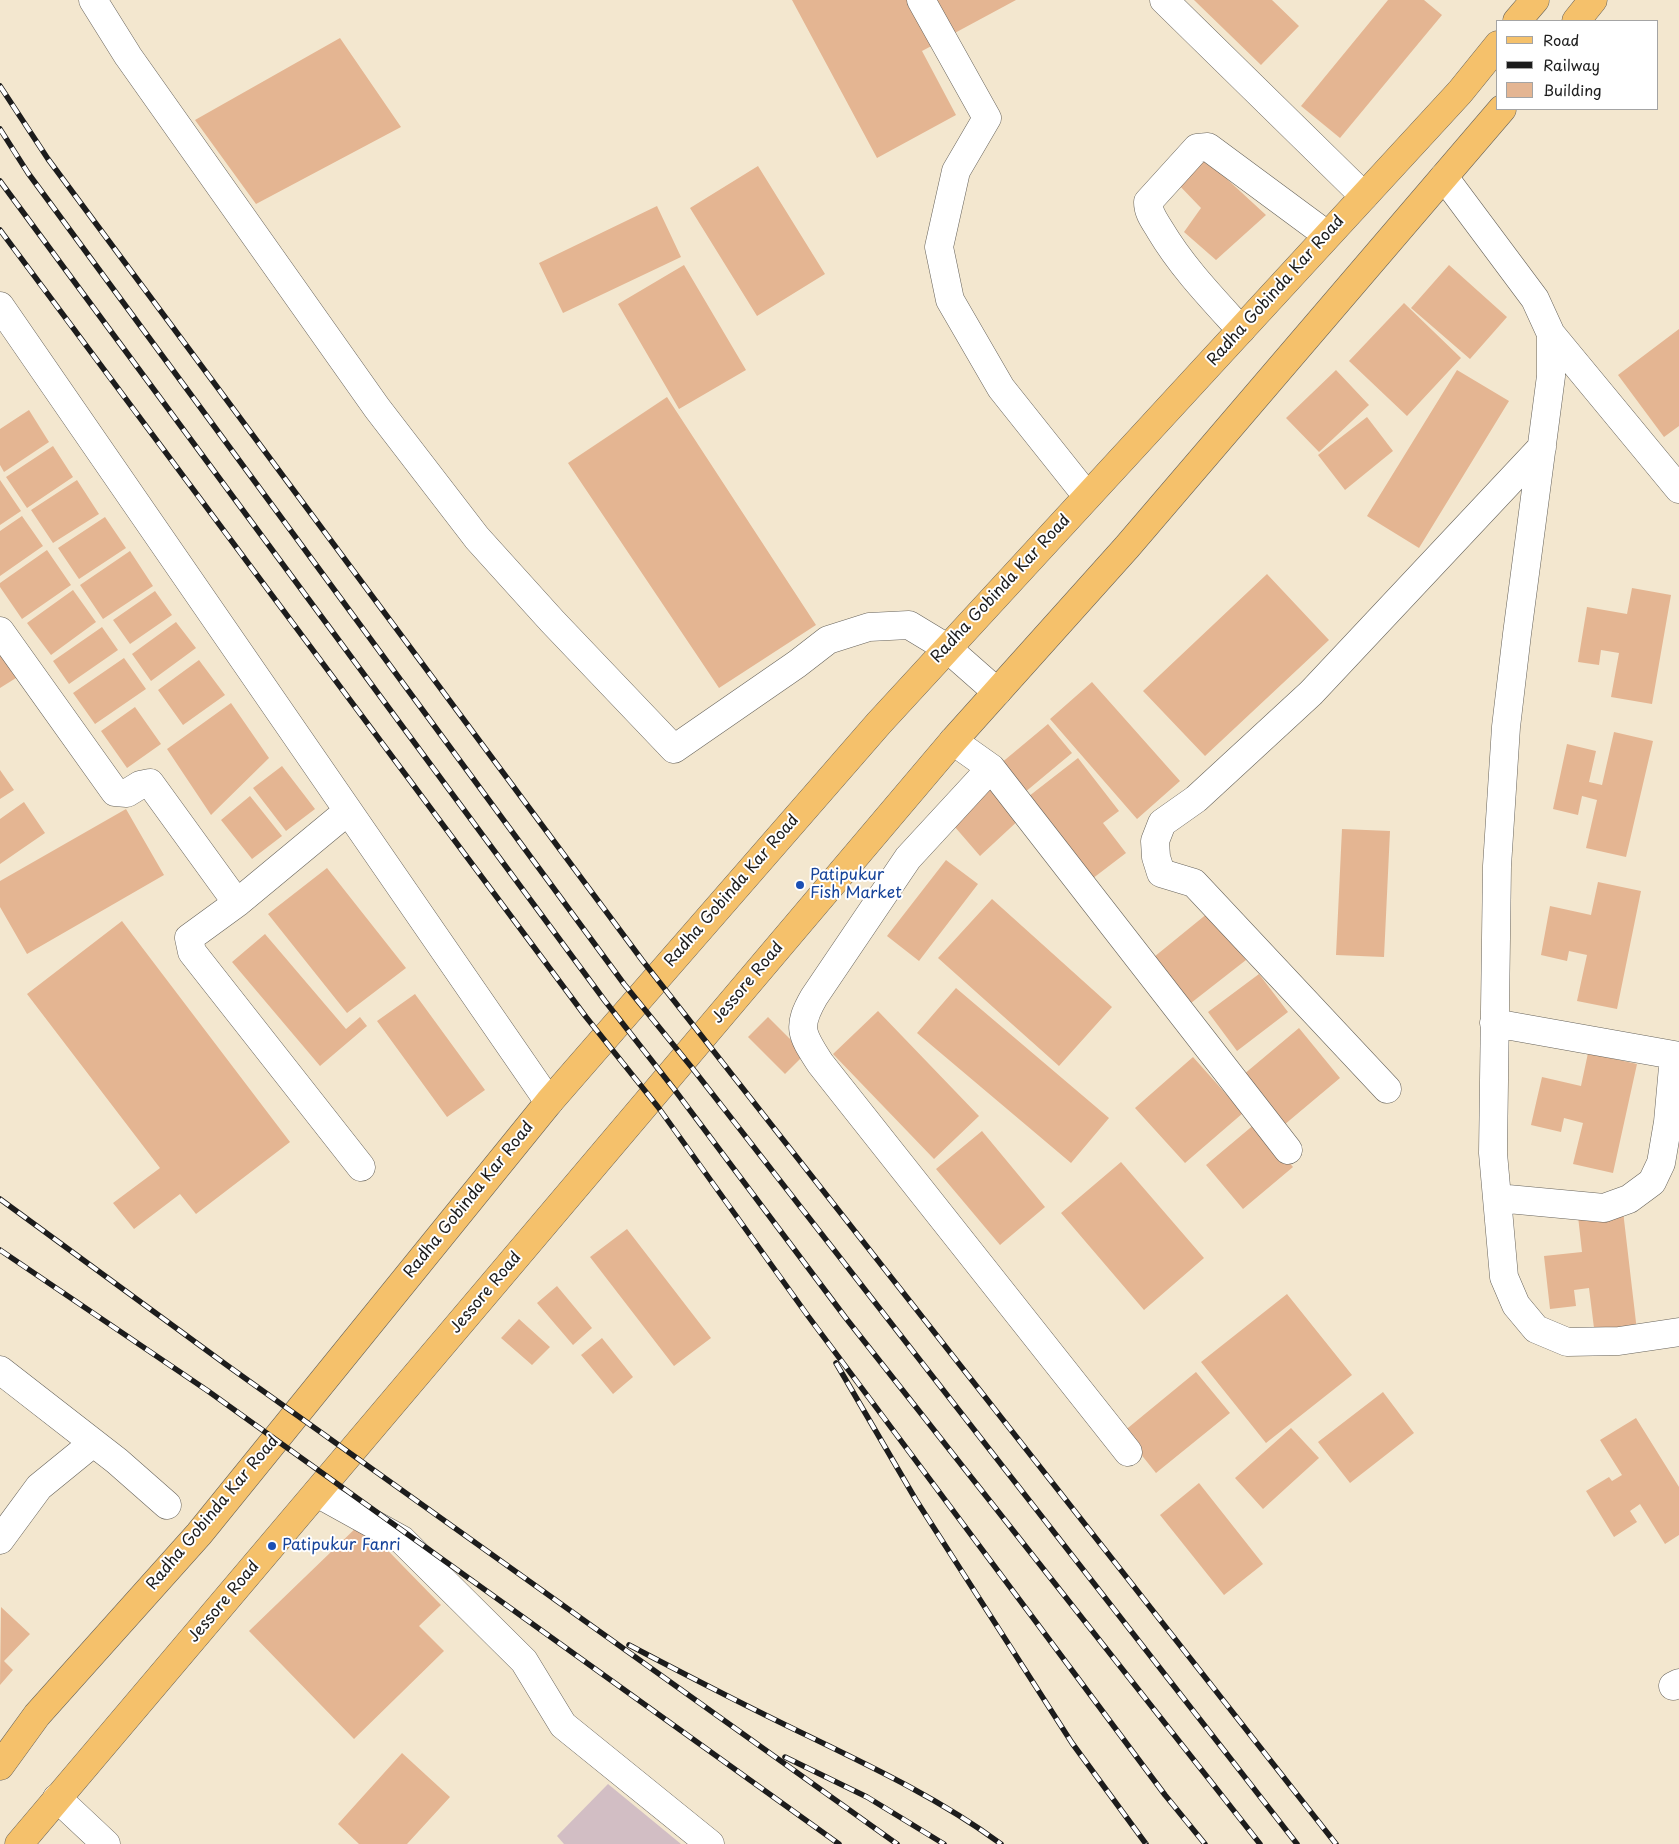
<!DOCTYPE html>
<html>
<head>
<meta charset="utf-8">
<style>
  body { margin:0 }
  #map { position:relative; width:1679px; height:1844px; overflow:hidden; background:#f3e7cf; font-family:"Playpen Sans",sans-serif }
  canvas { display:block }
  .legend { position:absolute; left:1496px; top:20px; width:162px; height:90px; box-sizing:border-box; background:#fff; border:1px solid #a4a4a4; margin:0; padding:6px 9px; list-style:none; font-size:15px; color:#1c1c1c }
  .legend li { display:flex; align-items:center; gap:10px; height:25px }
  .legend b { width:25px; border:1px solid #a4a4a4 }
</style>
</head>
<body>
<div id="map">
<canvas width="1679" height="1844"></canvas>
<ul class="legend">
<li><b style="height:6px;background:#f5c16b"></b>Road</li>
<li><b style="height:6px;background:#1c1c1c"></b>Railway</li>
<li><b style="height:14px;background:#e4b592"></b>Building</li>
</ul>
</div>
<script>
const context = document.querySelector('canvas').getContext('2d');
context.lineJoin = 'round';
function paint(path, color) {
  context.fillStyle = color;
  context.fill(path, 'evenodd');
}
function trace(path, color, width, dash) {
  context.strokeStyle = color;
  context.lineWidth = width;
  context.lineCap = dash ? 'butt' : 'round';
  context.setLineDash(dash || []);
  context.stroke(path);
}
function write(font, color, halo, rows, align = 'center') {
  context.font = font + ' "Playpen Sans",sans-serif';
  context.lineWidth = 4;
  context.setLineDash([]);
  context.textBaseline = 'middle';
  context.strokeStyle = halo;
  context.fillStyle = color;
  for (const [text, x, y, turn = 0] of rows) {
    context.save();
    context.translate(x, y);
    context.rotate((+turn || 0) * Math.PI / 180);
    context.textAlign = isNaN(turn) ? turn : align;
    if (halo) context.strokeText(text, 0, 0);
    context.fillText(text, 0, 0);
    context.restore();
  }
}
paint(new Path2D(`
  M608 1784 681 1844H564L557 1836Z`), '#d2bec4');
paint(new Path2D(`
  M792 0H914L937 43 922 51 956 115 877 158Z
  M932 0H1016L951 35Z
  M1194 0H1272L1299 26 1261 65Z
  M1388 0H1424L1442 15 1340 138 1301 106Z
  M340 38 401 127 256 204 195 120Z
  M1203 157 1266 215 1216 260 1184 232 1201 208 1176 182Z
  M758 166 825 274 757 316 690 208Z
  M657 206 681 257 563 313 539 263Z
  M684 265 746 370 679 409 618 304Z
  M1449 265 1507 317 1470 359 1411 308Z
  M1404 303 1461 358 1407 416 1349 361Z
  M1679 329V426L1664 437 1618 375Z
  M1336 370 1369 405 1319 452 1286 418Z
  M1457 370 1509 401 1419 548 1367 516Z
  M667 397 816 625 719 688 568 463Z
  M29 410 49 442 4 472 0 465V429Z
  M1367 417 1393 451 1345 490 1318 455Z
  M53 446 73 477 27 508 6 477Z
  M0 480 21 511 0 525Z
  M77 480 99 514 53 543 31 510Z
  M22 516 43 546 0 576V531Z
  M105 517 126 548 79 579 58 548Z
  M47 550 71 585 22 619 0 587V583Z
  M130 551 153 586 103 619 80 585Z
  M1267 574 1329 640 1205 756 1143 691Z
  M1632 588 1671 595 1652 704 1611 697 1619 653 1601 650 1599 665 1578 662 1587 607 1627 614Z
  M73 590 96 622 51 655 27 623Z
  M155 591 172 615 130 644 113 620Z
  M176 622 196 648 151 681 132 654Z
  M102 627 118 650 69 684 53 661Z
  M0 652 16 678 0 688Z
  M124 658 146 689 95 724 73 693Z
  M199 660 225 695 183 725 158 690Z
  M1092 682 1180 781 1137 819 1050 719Z
  M231 703 269 758 211 815 167 749Z
  M135 707 161 744 127 768 101 731Z
  M1048 724 1072 753 1024 793 1000 764Z
  M1614 732 1653 741 1626 857 1586 848 1597 800 1582 796 1578 815 1553 809 1567 744 1596 751 1589 782 1602 785Z
  M1078 758 1119 811 1103 823 1126 853 1088 882 1024 800Z
  M282 766 315 809 286 831 253 788Z
  M0 770 14 790 0 799Z
  M990 782 1022 817 980 856 948 819Z
  M250 796 282 836 252 859 221 820Z
  M24 802 45 833 0 864V819Z
  M126 809 164 875 27 954 0 907V881Z
  M1342 829 1390 831 1384 957 1336 955Z
  M946 860 978 884 919 961 887 936Z
  M327 868 406 968 347 1013 268 914Z
  M1598 882 1641 891 1617 1009 1577 1001 1587 955 1569 951 1567 961 1541 955 1550 906 1591 915Z
  M992 899 1112 1007 1059 1066 938 958Z
  M1208 913 1246 960 1191 1003 1154 957Z
  M122 921 290 1142 196 1214 180 1194 134 1229 113 1203 160 1168 27 994Z
  M265 934 346 1029 360 1017 367 1026 320 1066 232 962Z
  M1259 974 1288 1012 1237 1051 1208 1012Z
  M956 988 1109 1118 1071 1163 917 1033Z
  M415 994 485 1090 447 1117 377 1021Z
  M878 1011 979 1116 934 1159 833 1054Z
  M768 1017 805 1054 785 1074 748 1037Z
  M1299 1028 1340 1078 1284 1125 1243 1075Z
  M1588 1053 1637 1064 1613 1173 1573 1164 1583 1123 1564 1118 1561 1132 1531 1125 1542 1077 1581 1086Z
  M1193 1057 1243 1113 1185 1163 1135 1108Z
  M1256 1123 1293 1167 1243 1209 1206 1165Z
  M982 1131 1045 1207 1000 1245 936 1169Z
  M1121 1162 1204 1258 1144 1310 1061 1213Z
  M1623 1211 1637 1331 1595 1336 1589 1288 1574 1290 1576 1306 1550 1309 1544 1256 1582 1252 1578 1216Z
  M627 1229 711 1338 674 1366 590 1257Z
  M557 1286 592 1328 573 1345 537 1303Z
  M1287 1294 1352 1375 1266 1443 1201 1362Z
  M519 1319 550 1347 532 1365 501 1338Z
  M602 1338 633 1377 613 1394 581 1355Z
  M1196 1372 1230 1413 1156 1473 1123 1432Z
  M1383 1392 1414 1433 1350 1483 1318 1442Z
  M1636 1418 1679 1487V1535L1665 1544 1640 1504 1630 1511 1637 1522 1614 1537 1586 1491 1609 1477 1612 1481 1622 1475 1600 1440Z
  M1291 1428 1319 1458 1263 1509 1235 1478Z
  M1199 1483 1263 1564 1224 1595 1160 1515Z
  M361 1523 441 1605 419 1626 444 1651 354 1739 249 1631Z
  M1 1607 30 1634 4 1661 13 1670 0 1685Z
  M402 1753 450 1797 407 1844H359L338 1824Z`), '#e4b592');
const minor = new Path2D(`
  M93 0 128 56 377 408 477 538 552 621 674 749 797 664 828 640 869 627 909 625 947 648 997 692
  M921 0 987 118 956 171 939 247 950 300 1001 388 1087 496
  M1164 0 1364 196
  M1444 177 1535 299 1551 334V376L1517 634 1506 727 1497 866 1493 1153 1504 1277 1516 1305 1536 1329 1567 1342 1619 1341 1679 1332
  M0 306 549 1102
  M1241 330C1212 298 1182 267 1160 230 1154 220 1148 213 1148 202L1197 148 1208 147 1327 235
  M1551 334 1679 489
  M0 631 115 792 127 793 140 785 150 783 237 903
  M953 741 991 768 1288 1150
  M991 768 908 858 814 997C796 1028 802 1035 820 1063L1128 1452
  M348 811 237 903 189 938 192 952 361 1167
  M1494 1023 1679 1056
  M1387 1089 1194 883 1161 873 1156 857 1155 841 1162 823 1196 799 1311 693 1542 447
  M1497 1198 1604 1208 1629 1199 1652 1182 1661 1163 1668 1122 1674 1056
  M0 1370 117 1461 167 1505
  M317 1493 402 1540 524 1661 563 1725 710 1844
  M0 1540 39 1487 93 1443
  M1673 1686 1679 1683
  M57 1798 106 1844`);
const major = new Path2D(`
  M1517 21 1535 0
  M1576 21 1593 0
  M0 1766 37 1715 199 1534 549 1102 879 723 1460 92 1498 45
  M19 1844 953 741 1127 547 1502 109`);
trace(minor, '#67635b', 29);
trace(major, '#67635b', 29);
trace(minor, '#fff', 28);
trace(major, '#f5c16b', 28);
const rail = new Path2D(`
  M0 86 48 159 642 960 1336 1844
  M0 129 28 173 624 984 693 1069 1297 1844
  M0 181 605 1001 674 1089 845 1317 1260 1844
  M0 230 586 1017 658 1107 808 1316 1165 1795 1205 1844
  M0 1199 228 1366 897 1844
  M0 1250 208 1391 839 1844
  M836 1363 916 1500 1072 1743 1146 1844
  M629 1645C686 1675 744 1705 802 1733 870 1766 940 1799 1001 1844
  M785 1757 867 1797 944 1844`);
trace(rail, '#1c1c1c', 5.5);
trace(rail, '#fff', 4, [11]);
for (const [x, y, r, color] of [
  [800,885,5,"#1a4fb4"],
  [272,1546,5,"#1a4fb4"]
]) {
  const dot = new Path2D();
  dot.arc(x, y, r, 0, 2 * Math.PI);
  context.fillStyle = color;
  context.fill(dot);
  trace(dot, '#fff', 2);
}
write('16px', '#1c1c1c', '#fff', [
  ["Radha Gobinda Kar Road",1276,291,-48],
  ["Radha Gobinda Kar Road",1001,589,-47],
  ["Radha Gobinda Kar Road",732,891,-49],
  ["Jessore Road",748,983,-50],
  ["Radha Gobinda Kar Road",469,1200,-51],
  ["Jessore Road",486,1293,-50],
  ["Radha Gobinda Kar Road",213,1513,-50],
  ["Jessore Road",224,1602,-50]
]);
write('16px', '#164399', '#fff', [
  ["Patipukur",810,876],
  ["Fish Market",810,894],
  ["Patipukur Fanri",282,1546]
], 'left');
</script>
</body>
</html>
